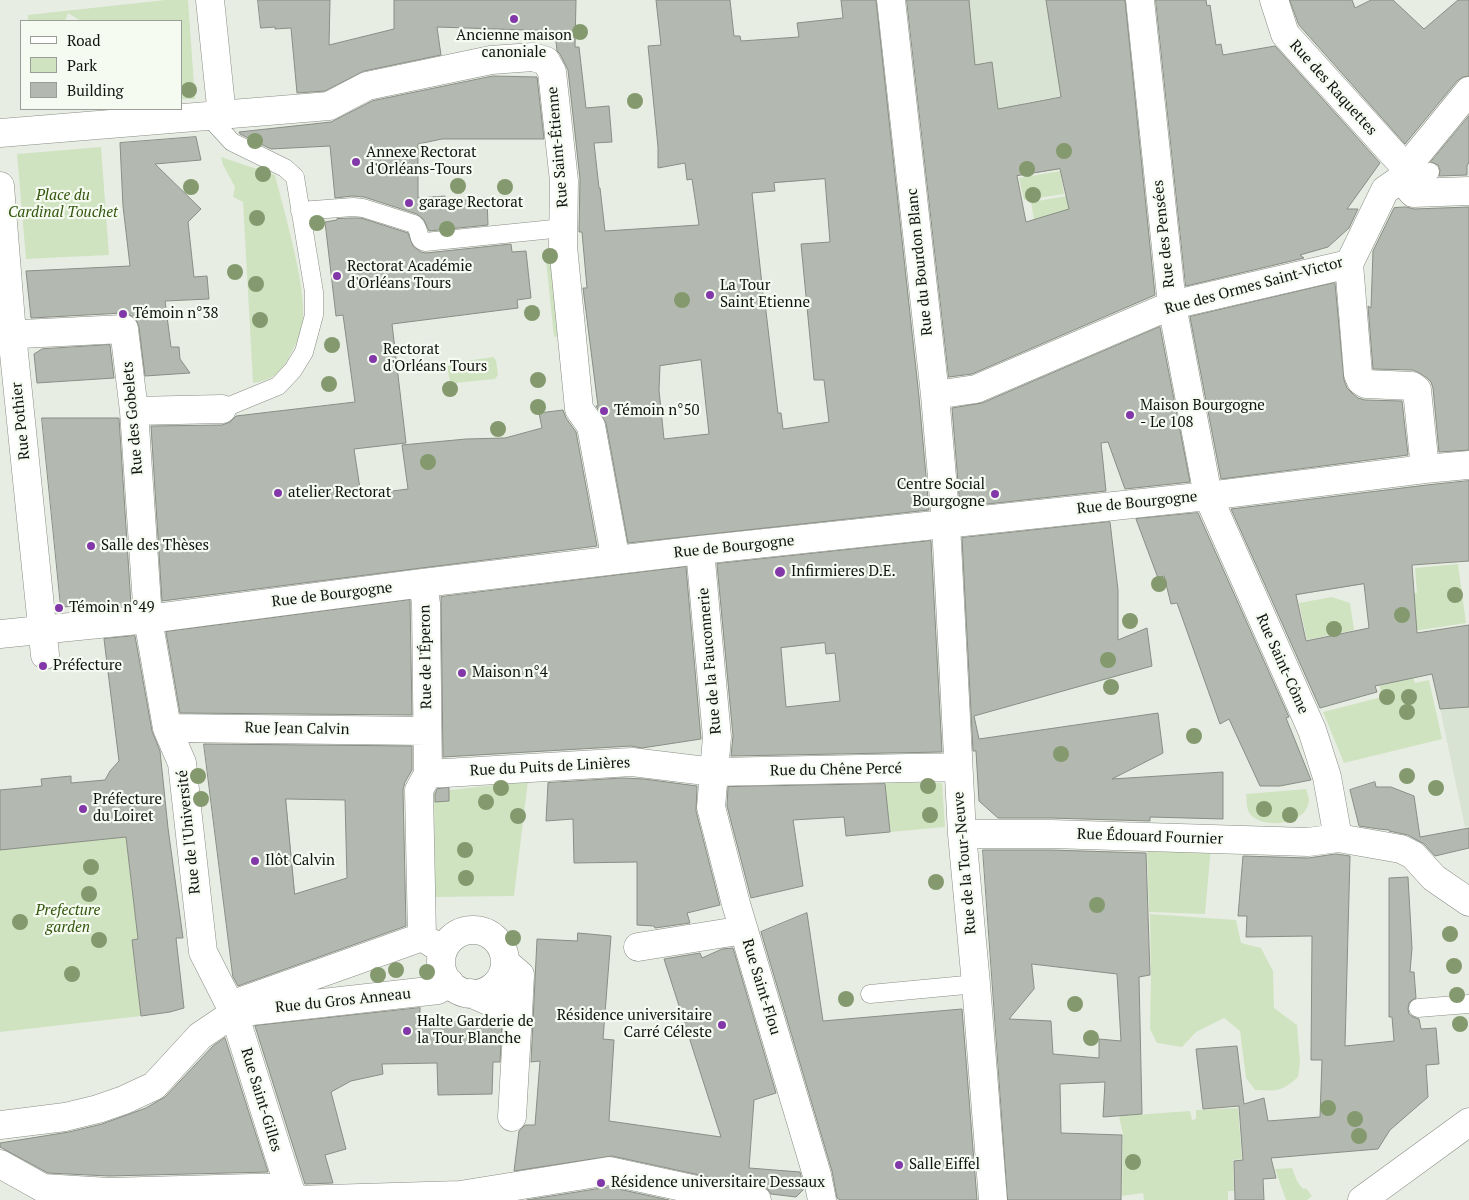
<!DOCTYPE html>
<html>
<head>
<meta charset="utf-8">
<style>
  body { margin:0 }
  #map { position:relative; width:1469px; height:1200px; overflow:hidden; background:#e8ede4; font-family:"PT Serif",serif }
  canvas { display:block }
  .legend { position:absolute; left:20px; top:20px; width:162px; height:90px; box-sizing:border-box; background:#f5fbf1; border:1px solid #9a9e97; margin:0; padding:6px 9px; list-style:none; font-size:15px; color:#111310 }
  .legend li { display:flex; align-items:center; gap:10px; height:25px }
  .legend b { width:25px; border:1px solid #9a9e97 }
</style>
</head>
<body>
<div id="map">
<canvas width="1469" height="1200"></canvas>
<ul class="legend">
<li><b style="height:6px;background:#fff"></b>Road</li>
<li><b style="height:14px;background:#cfe3c1"></b>Park</li>
<li><b style="height:14px;background:#b3b9b0"></b>Building</li>
</ul>
</div>
<script>
const context = document.querySelector('canvas').getContext('2d');
context.lineJoin = 'round';
function paint(path, color) {
  context.fillStyle = color;
  context.fill(path, 'evenodd');
}
function trace(path, color, width, dash) {
  context.strokeStyle = color;
  context.lineWidth = width;
  context.lineCap = dash ? 'butt' : 'round';
  context.setLineDash(dash || []);
  context.stroke(path);
}
function write(font, color, halo, rows, align = 'center') {
  context.font = font + ' "PT Serif",serif';
  context.lineWidth = 4.5;
  context.setLineDash([]);
  context.textBaseline = 'middle';
  context.strokeStyle = halo;
  context.fillStyle = color;
  for (const [text, x, y, turn = 0] of rows) {
    context.save();
    context.translate(x, y);
    context.rotate((+turn || 0) * Math.PI / 180);
    context.textAlign = isNaN(turn) ? turn : align;
    if (halo) context.strokeText(text, 0, 0);
    context.fillText(text, 0, 0);
    context.restore();
  }
}
paint(new Path2D(`
  M912 0H1055L1133 83 1024 103 1032 150 1007 154 999 108 925 120Z
  M1469 626V826L1465 827 1424 633Z`), '#d9e3d3');
paint(new Path2D(`
  M165 0H188L195 99H181V21H81L68 13 65 21H28V15Z
  M101 147 109 255 26 259 17 154Z
  M221 157 275 175C284 210 294 245 300 280 302 294 304 308 303 323 301 334 296 344 290 355 281 373 273 380 253 383L243 202 233 197 235 187 223 165Z
  M1060 171 1064 194 1024 200 1019 178Z
  M1073 195 1076 214 1034 220 1031 202Z
  M553 250 563 335 554 337 545 251Z
  M493 357 496 360 498 375 495 379 455 383 450 381 447 367 452 363Z
  M1458 564 1466 623 1394 634 1389 596 1417 593 1415 568Z
  M1332 597 1350 603 1354 630 1307 640 1299 603Z
  M1402 649 1415 683 1429 680 1442 739 1344 763 1323 712 1382 697 1374 660Z
  M528 781 514 896 435 897 434 792Z
  M885 782 942 783 945 827 890 832Z
  M1306 789C1307 792 1309 797 1309 800 1308 825 1263 830 1250 814 1246 809 1247 800 1246 794Z
  M126 837 138 939 132 940 141 1016 0 1032V849Z
  M1147 846 1211 847 1205 914 1149 912Z
  M1150 914 1236 920 1241 943 1261 948 1273 971 1274 1008 1297 1025 1300 1062 1298 1077C1282 1092 1276 1091 1255 1090L1246 1078 1240 1031 1224 1018 1196 1032 1182 1047 1157 1043 1150 1029 1151 975Z
  M1238 1108 1242 1159 1233 1160 1234 1191H1228V1200H1144L1143 1193 1122 1196 1123 1135 1119 1116 1190 1111 1192 1120 1196 1119V1110Z
  M1292 1168 1297 1181 1303 1189 1306 1188 1312 1196 1307 1200H1286L1275 1169Z`), '#cfe3c1');
const building = new Path2D(`
  M258 0H330L329 45 394 29V0H576L575 47H579L586 108 609 106 612 142 594 143 599 188H600L605 231 699 225 692 179 687 180 685 163 658 168V147L648 46 661 45 656 0H730L734 36H740L741 41 799 37 797 23 843 18 841 0H876L919 397 929 510 628 543 606 423 596 406H598L583 288H587L582 232H579L580 179 568 70 560 54 557 51 555 31 437 27 441 55 364 71 325 91 297 93 291 28 275 29V27L261 28ZM825 179 830 242 801 244 814 380H824L829 422 783 429 781 413H778L765 303H764L752 193 775 191 774 183ZM701 360 709 434 664 439 659 390 660 366Z
  M907 0H969L975 65 992 62 998 109 1061 97 1046 0H1125L1155 295 972 374 949 377ZM1060 169 1069 209 1026 222 1017 176Z
  M1156 0H1206L1207 6 1210 5 1216 45 1221 44 1223 55 1275 46 1380 163 1347 209H1358L1349 228 1328 247 1300 255 1304 258 1186 286Z
  M1290 0H1352L1355 8 1371 0H1393L1424 29 1458 0H1469V76L1463 77 1457 81 1405 144 1299 25Z
  M493 76 537 77 544 139H442L418 144V198L445 196V202L487 198 488 225 429 231 424 220 417 214 364 197 352 196 335 198 330 146 271 149 240 134 239 132 331 122 372 101Z
  M1469 116V162L1467 166V175L1439 176 1440 170 1438 165 1431 162Z
  M196 137 201 160 155 164 201 209 188 222 194 277 207 276 209 299 165 301 171 347H179L180 359 190 373 145 376 139 327 136 320 130 315 123 313 31 318 26 271 130 266 123 206 120 143Z
  M1406 207 1414 209 1469 207V450L1439 452 1433 388 1431 382 1427 378 1421 374 1413 370 1373 369 1368 306 1371 308 1373 251 1394 208Z
  M353 218H361L408 233 413 246 421 252 426 253 511 244 512 252 526 251 531 298 517 300 518 308 392 324 406 443 354 449 361 495 408 489 402 445 466 439 505 438 542 428 539 413 563 410 566 418 576 432 597 546 421 568 162 601 151 426 222 425 230 422 236 416 355 402 343 315 336 316 325 222 337 220V219Z
  M1335 283 1344 380 1347 388 1353 394 1358 398 1365 400 1402 401 1408 455 1221 479 1190 317Z
  M1160 327 1190 482 1125 489 1108 442 1101 443 1106 491 960 507 952 408 982 403Z
  M110 345 114 378 37 383 34 354 42 349Z
  M42 418H119L131 605 100 608 99 605 61 607Z
  M1469 481V561L1412 565 1417 633 1469 625V707L1440 709 1432 674 1375 686 1377 692 1320 708 1231 509 1427 485ZM1364 584 1369 628 1306 641 1296 595Z
  M1198 513 1289 717 1286 718 1311 780 1280 786H1260L1229 719 1220 724 1177 603 1171 604 1164 576 1158 578 1136 519Z
  M1110 522 1118 590V640L1147 628 1152 666 974 716 979 739 1158 713 1163 753 1112 779 1223 772V819L1150 817V821L1051 818H998L979 801 976 751H973L962 538Z
  M931 541 942 752 731 756 733 736 717 564ZM825 643 826 654 835 653 840 701 786 707 781 648Z
  M686 567 701 739 642 748 631 746 443 757 441 597Z
  M410 600 412 715 180 713 166 632Z
  M135 636 152 731 160 751 168 828 183 938H176L184 1008 170 1012 141 1016 132 940 138 939 126 837 0 850V790L42 786 41 779 71 776V783L105 780 110 771 119 761 104 639Z
  M204 744 412 746V770L405 782 403 790 406 926 238 986 233 977ZM286 799 345 800 347 878 295 894Z
  M623 778 644 779 697 786 696 811 720 905 687 913 690 923 655 928 654 926 637 925V862L574 863 573 819 546 821 548 783Z
  M1375 782 1376 787H1391L1414 796 1420 837 1469 828V848L1435 856 1424 844 1408 835 1389 831V830L1379 829 1359 826 1350 790Z
  M885 784 890 832 846 836 844 817 793 820 803 886 751 898 727 806 728 787Z
  M449 788V801L435 802V794L437 789Z
  M983 850H1051L1146 853 1150 975 1139 977 1142 1114 1103 1117 1105 1082 1060 1084 1061 1133 1122 1135 1121 1200H1008ZM1032 964 1117 974 1121 1041 1099 1039V1058L1053 1054 1051 1021 1009 1019 1034 989Z
  M1336 854 1350 856 1345 1046 1394 1041 1392 1017H1389V878L1408 877 1412 948 1410 972H1414L1416 998 1412 1000 1409 1003 1408 1009 1409 1014 1413 1017 1419 1019 1421 1029 1436 1028 1439 1064 1426 1065 1428 1097 1390 1130 1378 1149 1271 1158 1276 1178 1263 1179 1264 1200H1235L1234 1161 1243 1160 1239 1106 1203 1109 1196 1049 1237 1046 1244 1104 1264 1098 1268 1121 1320 1117 1322 1060H1311L1312 936 1246 937 1247 916H1238L1243 856 1308 858Z
  M807 913 823 1021 962 1009 977 1200H840L837 1198 832 1171 761 932Z
  M578 933 611 936 603 1039 614 1040 609 1121 721 1137 664 959 700 953 702 958 722 949 733 948 776 1093 754 1100 749 1168 800 1172 804 1189 796 1197 771 1194 766 1187 759 1185 718 1179 612 1156 514 1171 519 1131 525 1125H535L540 1061 531 1062 537 939 577 941Z
  M420 1008V1021L497 1022 502 1024 500 1062H493L492 1094 438 1095 437 1063 382 1064 383 1074 351 1081 331 1092 346 1149 325 1155 333 1183 305 1184 255 1026Z
  M225 1038 268 1172 109 1176 48 1173 0 1147V1143L69 1132 102 1124 146 1108 165 1097 213 1046Z
  M609 1187 669 1200H527Z`);
paint(building, '#b3b9b0');
trace(building, '#898e85', 1);
const lane = new Path2D(`
  M208 116 232 142 285 168 295 177 314 292V315L304 352 293 370 278 386 222 409
  M1401 179 1430 172
  M300 211 353 207 363 208 414 224C421 230 416 239 425 242L563 228
  M870 994 976 984
  M1418 1008 1469 1004`);
const street = new Path2D(`
  M210 0 222 116
  M891 0 935 395 946 524 962 834 976 984 993 1200
  M1140 0 1172 305 1208 496 1312 730 1327 777 1338 838
  M1274 0 1285 34 1406 168
  M0 133 329 106 367 86 491 60 533 57 546 61 552 72 564 181 563 246 579 409 591 426 613 545V560
  M1401 179 1413 193 1469 191
  M0 186 12 334 45 655
  M1349 264 1358 374 1361 381 1366 384 1412 386 1417 390 1425 469
  M0 335 124 329 134 411 148 619 167 728 182 763 203 952 234 1013 289 1187 295 1200 460 1195 609 1171 715 1194 757 1200
  M935 395 976 389 1172 305 1349 264 1385 190 1401 179 1406 168 1469 91
  M134 411 222 409
  M700 550 717 737 711 807 736 904 817 1175 822 1200
  M423 583 426 604 428 774 632 762 714 772 958 767
  M0 634 148 619 423 583 700 550 1208 496 1425 469 1469 465
  M167 728 427 731
  M428 774 419 790 422 937 438 947
  M962 834H1051L1308 842 1338 838 1401 849 1413 855 1434 878 1469 902
  M441 962a32 32 0 1 1 64 0a32 32 0 1 1-64 0Z
  M638 947 744 930
  M505 962 520 975 518 1014
  M470 993 518 1014 512 1117
  M242 1001 422 937
  M0 1125 65 1117 98 1109 124 1100 154 1086 200 1036 234 1013 438 990 450 983
  M0 1164 43 1188 109 1192 289 1187
  M1362 1200 1469 1122`);
trace(lane, '#898d85', 19);
trace(street, '#898d85', 29);
trace(lane, '#fff', 18);
trace(street, '#fff', 28);
context.fillStyle = '#84996e';
for (const [x, y] of [
  [580,32],
  [189,90],
  [635,101],
  [255,141],
  [1064,151],
  [1027,169],
  [263,174],
  [458,186],
  [191,187],
  [505,187],
  [1033,195],
  [257,218],
  [317,223],
  [447,229],
  [550,256],
  [235,272],
  [256,284],
  [682,300],
  [532,313],
  [260,320],
  [332,345],
  [538,380],
  [329,384],
  [450,389],
  [538,407],
  [498,429],
  [428,462],
  [1159,584],
  [1455,595],
  [1402,615],
  [1130,621],
  [1334,629],
  [1108,660],
  [1111,687],
  [1387,697],
  [1409,697],
  [1407,712],
  [1194,736],
  [1061,754],
  [198,776],
  [1407,776],
  [928,786],
  [501,788],
  [1436,788],
  [201,799],
  [486,802],
  [1264,809],
  [930,815],
  [1290,815],
  [518,816],
  [465,850],
  [91,867],
  [466,878],
  [936,882],
  [89,894],
  [1097,905],
  [20,922],
  [1450,934],
  [513,938],
  [99,940],
  [1454,966],
  [396,970],
  [427,972],
  [72,974],
  [378,975],
  [1457,995],
  [846,999],
  [1075,1004],
  [1460,1024],
  [1091,1038],
  [1328,1108],
  [1355,1119],
  [1359,1136],
  [1133,1162]
]) {
  context.beginPath();
  context.arc(x, y, 8, 0, 2 * Math.PI);
  context.fill();
}
for (const [x, y, r, color] of [
  [514,19,5,"#8338a9"],
  [356,162,5,"#8338a9"],
  [409,203,5,"#8338a9"],
  [337,276,5,"#8338a9"],
  [710,295,5,"#8338a9"],
  [123,314,5,"#8338a9"],
  [373,359,5,"#8338a9"],
  [604,411,5,"#8338a9"],
  [1130,415,5,"#8338a9"],
  [278,493,5,"#8338a9"],
  [995,494,5,"#8338a9"],
  [91,546,5,"#8338a9"],
  [780,572,6,"#8338a9"],
  [59,608,5,"#8338a9"],
  [43,666,5,"#8338a9"],
  [462,673,5,"#8338a9"],
  [83,809,5,"#8338a9"],
  [255,861,5,"#8338a9"],
  [722,1025,5,"#8338a9"],
  [407,1031,5,"#8338a9"],
  [899,1165,5,"#8338a9"],
  [601,1183,5,"#8338a9"]
]) {
  const dot = new Path2D();
  dot.arc(x, y, r, 0, 2 * Math.PI);
  context.fillStyle = color;
  context.fill(dot);
  trace(dot, '#f5fbf1', 2);
}
write('15px', '#111310', '#f5fbf1', [
  ["Ancienne maison",514,36,"center"],
  ["canoniale",514,53,"center"],
  ["Annexe Rectorat",366,153],
  ["d'Orléans-Tours",366,170],
  ["garage Rectorat",419,203],
  ["Rectorat Académie",347,267],
  ["d'Orléans Tours",347,284],
  ["La Tour",720,286],
  ["Saint Etienne",720,303],
  ["Témoin n°38",133,314],
  ["Rectorat",383,350],
  ["d'Orléans Tours",383,367],
  ["Maison Bourgogne",1140,406],
  ["- Le 108",1140,423],
  ["Témoin n°50",614,411],
  ["Centre Social",985,485,"right"],
  ["Bourgogne",985,502,"right"],
  ["atelier Rectorat",288,493],
  ["Salle des Thèses",101,546],
  ["Infirmieres D.E.",791,572],
  ["Témoin n°49",69,608],
  ["Préfecture",53,666],
  ["Maison n°4",472,673],
  ["Préfecture",93,800],
  ["du Loiret",93,817],
  ["Ilôt Calvin",265,861],
  ["Résidence universitaire",712,1016,"right"],
  ["Carré Céleste",712,1033,"right"],
  ["Halte Garderie de",417,1022],
  ["la Tour Blanche",417,1039],
  ["Salle Eiffel",909,1165],
  ["Résidence universitaire Dessaux",611,1183]
], 'left');
write('15px', '#111310', '#f5fbf1', [
  ["Rue des Raquettes",1333,88,48],
  ["Rue Saint-Étienne",558,147,-95],
  ["Rue des Pensées",1164,234,-96],
  ["Rue du Bourdon Blanc",920,262,-96],
  ["Rue des Ormes Saint-Victor",1254,286,-15],
  ["Rue des Gobelets",133,418,-95],
  ["Rue Pothier",21,421,-96],
  ["Rue de Bourgogne",1137,503,-6],
  ["Rue de Bourgogne",734,547,-6],
  ["Rue de Bourgogne",332,595,-7],
  ["Rue de l'Éperon",426,657,-91],
  ["Rue de la Fauconnerie",710,661,-95],
  ["Rue Saint-Côme",1282,664,66],
  ["Rue Jean Calvin",297,729,1],
  ["Rue du Puits de Linières",550,767,-3],
  ["Rue du Chêne Percé",836,770,-1],
  ["Rue de l'Université",189,832,-96],
  ["Rue Édouard Fournier",1150,837,2],
  ["Rue de la Tour-Neuve",965,863,-95],
  ["Rue Saint-Flou",761,987,73],
  ["Rue du Gros Anneau",343,1001,-6],
  ["Rue Saint-Gilles",261,1100,73]
]);
write('italic 15px', '#33550d', '#f5fbf1', [
  ["Place du",63,196],
  ["Cardinal Touchet",63,213],
  ["Prefecture",68,911],
  ["garden",68,928]
]);
</script>
</body>
</html>
